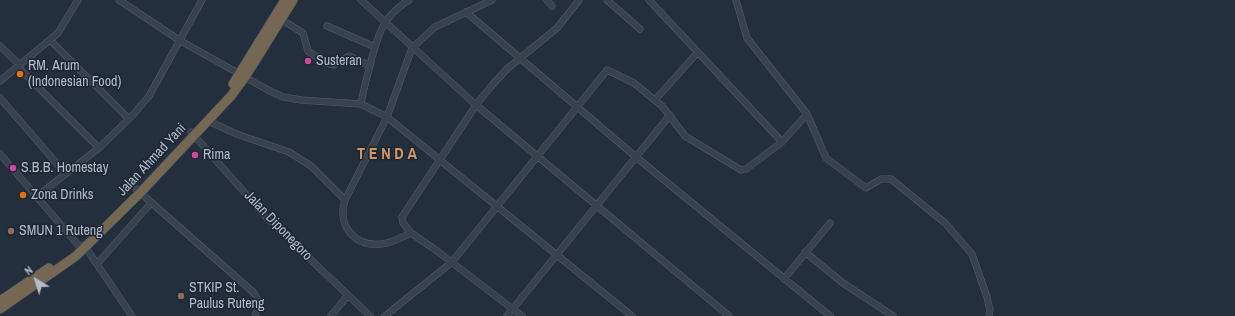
<!DOCTYPE html>
<html>
<head>
<meta charset="utf-8">
<style>
  body { margin:0 }
  #map { position:relative; width:1235px; height:316px; overflow:hidden; background:#242f3e; font-family:"Archivo Narrow",sans-serif }
  canvas { display:block }
  .north { position:absolute; left:16px; top:260px; width:40px; height:40px; -webkit-text-stroke:3px #1d2633; paint-order:stroke; rotate:322deg; font-size:11px; font-weight:700; line-height:16px; text-align:center; color:#b4bcc9 }
  .north::after { content:''; display:block; margin:auto; width:14px; height:18px; background:#b4bcc9; clip-path:polygon(50% 0,100% 100%,50% 72%,0 100%) }
</style>
</head>
<body>
<div id="map">
<canvas width="1235" height="316"></canvas>
<div class="north">N</div>
</div>
<script>
const context = document.querySelector('canvas').getContext('2d');
context.lineJoin = 'round';
function trace(path, color, width, dash) {
  context.strokeStyle = color;
  context.lineWidth = width;
  context.lineCap = dash ? 'butt' : 'round';
  context.setLineDash(dash || []);
  context.stroke(path);
}
function write(font, color, halo, rows, align = 'center') {
  context.font = font + ' "Archivo Narrow",sans-serif';
  context.lineWidth = 3;
  context.setLineDash([]);
  context.textBaseline = 'middle';
  context.strokeStyle = halo;
  context.fillStyle = color;
  for (const [text, x, y, turn = 0] of rows) {
    context.save();
    context.translate(x, y);
    context.rotate((+turn || 0) * Math.PI / 180);
    context.textAlign = isNaN(turn) ? turn : align;
    if (halo) context.strokeText(text, 0, 0);
    context.fillText(text, 0, 0);
    context.restore();
  }
}
const minor = new Path2D(`
  M119 0 179 40 268 90 283 97 301 100 361 104 387 117 345 200C337 225 354 247 381 244 392 243 402 237 411 233
  M361 0 476 105 729 316
  M492 0 435 27 412 48 387 117 632 316
  M547 0 552 6
  M607 0 640 29
  M649 0 782 142
  M736 0 747 38 807 114 826 158 866 188 881 179H891L945 223 972 254 987 297 990 310 989 316
  M466 12 636 157 830 316
  M279 18 303 33 308 51 326 63 334 65 349 56 370 66
  M327 26 375 47
  M50 40 129 119
  M0 46 20 65
  M18 67 99 148
  M0 81 58 33 78 0
  M0 98 66 174
  M655 100 698 52
  M361 104C363 91 367 78 370 65 378 35 382 17 409 0
  M208 121 239 135 289 152 311 166 345 200
  M191 132 267 218 370 316
  M0 154 79 246
  M136 189 253 292C260 301 259 305 255 316
  M36 197 99 148 133 115 149 96 202 0
  M84 245 132 316
  M805 252 843 283 893 316
  M97 264 151 203
  M784 279 830 223
  M331 316 348 295
  M385 316 452 262 607 70 634 83 662 106 685 136 741 170 746 169 782 142 807 114
  M507 316 670 115
  M522 316 433 248 411 233 403 223 402 217 476 105 493 84 508 68 557 28 579 0`);
const highway = new Path2D(`
  M233 84 285 0
  M0 301 49 268
  M0 309 76 256 140 193 231 96 245 77 293 0`);
trace(minor, '#565f6c', 7);
trace(highway, '#434c59', 10);
trace(minor, '#38414e', 6);
trace(highway, '#746855', 9);
for (const [x, y, r, color] of [
  [308,61,4,"#d1479c"],
  [20,74,4,"#e8710a"],
  [195,155,4,"#d1479c"],
  [13,168,4,"#d1479c"],
  [23,195,4,"#e8710a"],
  [11,231,4,"#8d6e63"],
  [181,296,4,"#8d6e63"]
]) {
  const dot = new Path2D();
  dot.arc(x, y, r, 0, 2 * Math.PI);
  context.fillStyle = color;
  context.fill(dot);
  trace(dot, '#1d2633', 1.5);
}
write('14px', '#b4bcc9', '#1d2633', [
  ["Susteran",316,61],
  ["RM. Arum",28,66],
  ["(Indonesian Food)",28,82],
  ["Rima",203,155],
  ["S.B.B. Homestay",21,168],
  ["Zona Drinks",31,195],
  ["SMUN 1 Ruteng",19,231],
  ["STKIP St.",189,288],
  ["Paulus Ruteng",189,304]
], 'left');
write('14px', '#b4bcc9', '#1d2633', [
  ["Jalan Ahmad Yani",152,160,-47],
  ["Jalan Diponegoro",278,226,46]
]);
write('bold 16px', '#d59563', '#1d2633', [
  ["T E N D A",387,155]
]);
</script>
</body>
</html>
